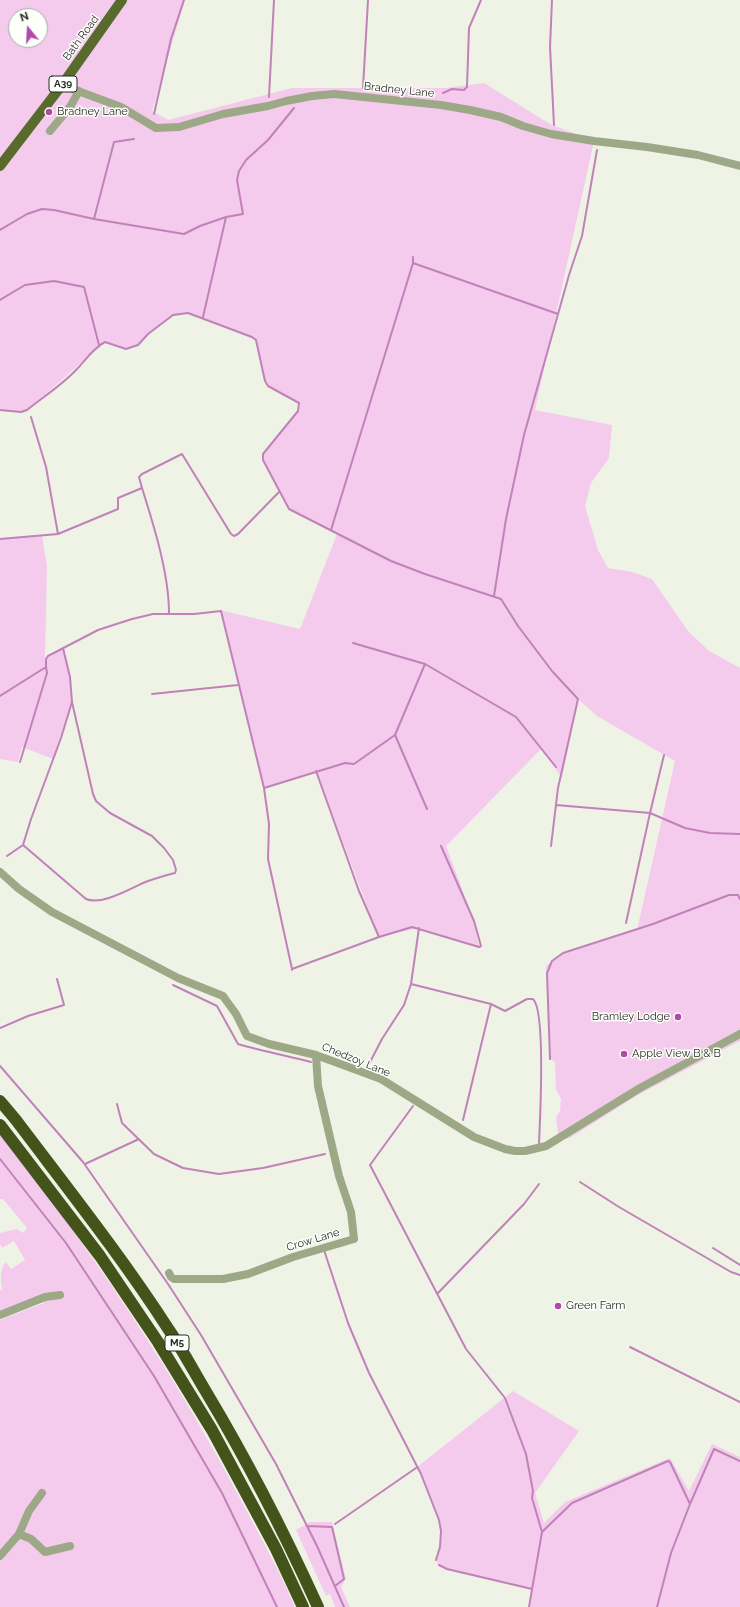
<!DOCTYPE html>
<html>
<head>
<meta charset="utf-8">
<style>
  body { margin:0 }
  #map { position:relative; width:740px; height:1607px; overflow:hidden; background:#eef3e6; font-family:Raleway,sans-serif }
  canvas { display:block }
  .north { position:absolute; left:8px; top:8px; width:40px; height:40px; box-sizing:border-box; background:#fdfffa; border:1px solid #a8aaa5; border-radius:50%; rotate:342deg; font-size:11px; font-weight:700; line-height:16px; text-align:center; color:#282a25 }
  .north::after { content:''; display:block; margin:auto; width:14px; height:18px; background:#b348a9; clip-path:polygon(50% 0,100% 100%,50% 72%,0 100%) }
</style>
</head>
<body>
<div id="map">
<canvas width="740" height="1607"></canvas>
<div class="north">N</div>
</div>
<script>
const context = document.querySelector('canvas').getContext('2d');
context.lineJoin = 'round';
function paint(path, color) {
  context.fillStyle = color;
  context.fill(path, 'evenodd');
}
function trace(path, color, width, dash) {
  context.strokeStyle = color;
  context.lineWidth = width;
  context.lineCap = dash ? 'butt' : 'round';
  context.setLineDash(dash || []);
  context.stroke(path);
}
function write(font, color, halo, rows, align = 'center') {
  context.font = font + ' Raleway,sans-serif';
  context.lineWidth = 3;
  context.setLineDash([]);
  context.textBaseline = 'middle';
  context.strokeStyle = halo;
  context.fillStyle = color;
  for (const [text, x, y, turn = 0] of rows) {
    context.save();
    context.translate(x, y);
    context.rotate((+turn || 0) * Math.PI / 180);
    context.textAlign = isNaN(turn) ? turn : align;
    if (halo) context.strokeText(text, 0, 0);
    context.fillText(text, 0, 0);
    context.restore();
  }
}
paint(new Path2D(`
  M0 0H185L152 111 168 120 292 88H446L484 83 550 124 594 141 535 410 612 425 609 458 591 483 585 506 598 550 608 568 632 572 652 579 688 631 709 651 740 668V1041L636 1096 570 1138 559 1140 556 1117 560 1111 561 1099 556 1089 555 1062 550 1059 546 966 563 953 637 930 675 761 597 716 578 699 562 778 541 749 446 846 474 921 479 947 419 928 379 937 316 772 264 788 220 610 300 629 337 534 289 509 263 460V454L298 411 299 403 268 386 265 381 256 340 188 313 173 315 148 334 138 345 126 349 105 342 27 410 21 412 0 410ZM16 16H40V40H16Z
  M42 535 47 567 45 657 46 659 63 648 70 677 72 702 53 759 22 747 18 762 0 759V539Z
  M0 1134C91 1249 175 1374 243 1504 261 1538 280 1572 295 1607H0V1320L44 1303 38 1298 0 1313V1290H2C0 1281 0 1267 6 1262L11 1269 25 1260 14 1241 2 1248 0 1244V1233L17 1229 23 1233 27 1228 3 1199H0Z
  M513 1391 579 1431 535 1493 544 1523 565 1502 670 1458 689 1491 712 1444 740 1457V1607H529L532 1589 460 1573 439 1565 436 1560C438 1550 442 1541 441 1531 441 1516 427 1489 421 1474L416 1468Z
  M310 1522H332L346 1579 341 1587 350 1607H335L330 1594 326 1596 296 1530Z`), '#f4cbed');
trace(new Path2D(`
  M552 0 550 47 554 125
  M363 88 368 0
  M443 93 452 89 464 90 467 87 469 28 481 0
  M269 97 274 0
  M154 114 171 39 184 0
  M94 219 114 142 134 139
  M0 230 27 214 42 209 54 210 94 219 184 234 200 226 226 217 243 214 237 180 239 171 246 160 268 140 294 108
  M413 257V263L558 314
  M0 300 25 285 54 281 84 287 99 345
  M203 317 226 217
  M0 410 21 412 27 410C43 397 62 385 76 370 86 360 92 349 105 342L126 349 138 345 148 334 173 315 188 313 252 337 256 340 265 381 268 386 299 403 298 411 263 454V460L289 509 391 561 425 574 501 599 518 626 552 671 578 699 558 788 551 846
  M31 417 46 467 58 534
  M142 488C154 526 169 574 169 613
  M331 530 413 263
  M0 539 58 534 118 509V498L142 488 139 477 142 474 182 454 231 534 234 536 238 534 279 492
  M494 596 506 519 524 435 569 275 582 236 597 150
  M353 643 425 664 516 717 556 767
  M152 694 238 685
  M0 696 46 667V659L48 656 98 630 132 619 153 614H194L221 611 264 788 269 824 268 859 292 969
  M395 735 427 809
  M20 762 47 673 46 667
  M316 771 359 891 379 937
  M264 788 345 763 354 764 395 735 425 664
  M556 805 650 813 685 828 710 833 740 834
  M23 845 86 899C103 906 132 887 148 881 157 878 166 875 175 873L176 870 173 860 164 848 152 836 110 813 96 801 93 794 72 702
  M7 856 23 845 31 819 61 738 72 702 70 677 63 648
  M626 923 650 813 664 755
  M292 970V969L379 937 412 927 479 947 481 946 474 921 441 846
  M411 984 491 1004 505 1011 527 999H533C546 1011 540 1120 539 1143
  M173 985 217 1006 238 1044C262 1051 287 1056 311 1062
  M0 1028 28 1016 64 1005 57 979
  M550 1059 547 973 552 961 563 953 653 924 729 895H738L740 899
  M369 1064 382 1039 404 1005 411 984 419 928
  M0 1066 83 1162 168 1284 201 1335 276 1464 317 1546 344 1607
  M117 1104 122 1123 154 1154 183 1168 219 1174 263 1168 325 1154
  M413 1106 370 1165 466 1349 505 1398 526 1454 533 1491 532 1498 542 1532 529 1607
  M463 1120 491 1004
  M0 1159 66 1243 154 1376 222 1493 277 1607
  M85 1164 139 1139
  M580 1182 619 1207 731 1272 740 1275
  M713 1248 740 1265
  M324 1250 348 1323 369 1373 421 1474 439 1520 441 1531 440 1547 436 1560
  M438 1293 524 1204 539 1184
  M630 1347 740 1402
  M335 1524 416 1468
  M307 1526 332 1527 344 1579 335 1586
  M542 1532 572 1503 668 1461 670 1462 690 1504
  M439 1565 447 1569 532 1589
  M657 1607 671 1553 690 1504 714 1449 740 1461`), '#c082b8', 2);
trace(new Path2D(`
  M62 85 121 107 156 128 179 127 223 114 268 106 286 101 312 96 334 94 441 105 470 110 501 117 523 126 551 134 594 141 647 147 698 155 740 166
  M50 131 70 107 79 91
  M0 872 19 889 52 912 178 978 223 996 236 1014 247 1036 269 1044 316 1055 381 1079 474 1137 505 1149 515 1151H525L546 1146 640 1088 740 1034
  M169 1273 171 1277 174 1279H223L248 1274 293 1257 354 1239 351 1212 339 1176 318 1086 316 1055
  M0 1315 45 1297 60 1295
  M19 1534 29 1511 42 1493
  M0 1556 19 1534 31 1539 45 1552 70 1546`), '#9da887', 8);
trace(new Path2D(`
  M0 166 62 85 122 0`), '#596a2d', 10);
trace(new Path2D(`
  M0 1101 16 1120C68 1189 122 1257 169 1330 182 1349 193 1370 205 1390 247 1460 284 1532 318 1607
  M0 1125 100 1256 158 1342 212 1430 276 1549 303 1607`), '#445319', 12);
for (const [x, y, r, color] of [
  [49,112,4,"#b348a9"],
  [678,1017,4,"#b348a9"],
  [624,1054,4,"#b348a9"],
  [558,1306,4,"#b348a9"]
]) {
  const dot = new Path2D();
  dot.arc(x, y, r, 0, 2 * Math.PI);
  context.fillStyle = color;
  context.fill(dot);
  trace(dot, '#fdfffa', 1.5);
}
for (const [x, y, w] of [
  [63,84,28],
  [177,1343,24]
]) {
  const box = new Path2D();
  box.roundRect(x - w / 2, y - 8, w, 16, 3);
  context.fillStyle = '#fdfffa';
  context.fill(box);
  trace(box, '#282a25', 1);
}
write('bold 10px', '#282a25', null, [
  ["A39",63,84],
  ["M5",177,1343]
]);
write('11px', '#282a25', '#fdfffa', [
  ["Bath Road",81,38,-54],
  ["Bradney Lane",399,90,6],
  ["Chedzoy Lane",356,1060,22],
  ["Crow Lane",313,1240,-17]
]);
write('11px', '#282a25', '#fdfffa', [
  ["Bradney Lane",57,112],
  ["Bramley Lodge",670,1017,"right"],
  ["Apple View B & B",632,1054],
  ["Green Farm",566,1306]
], 'left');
</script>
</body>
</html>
